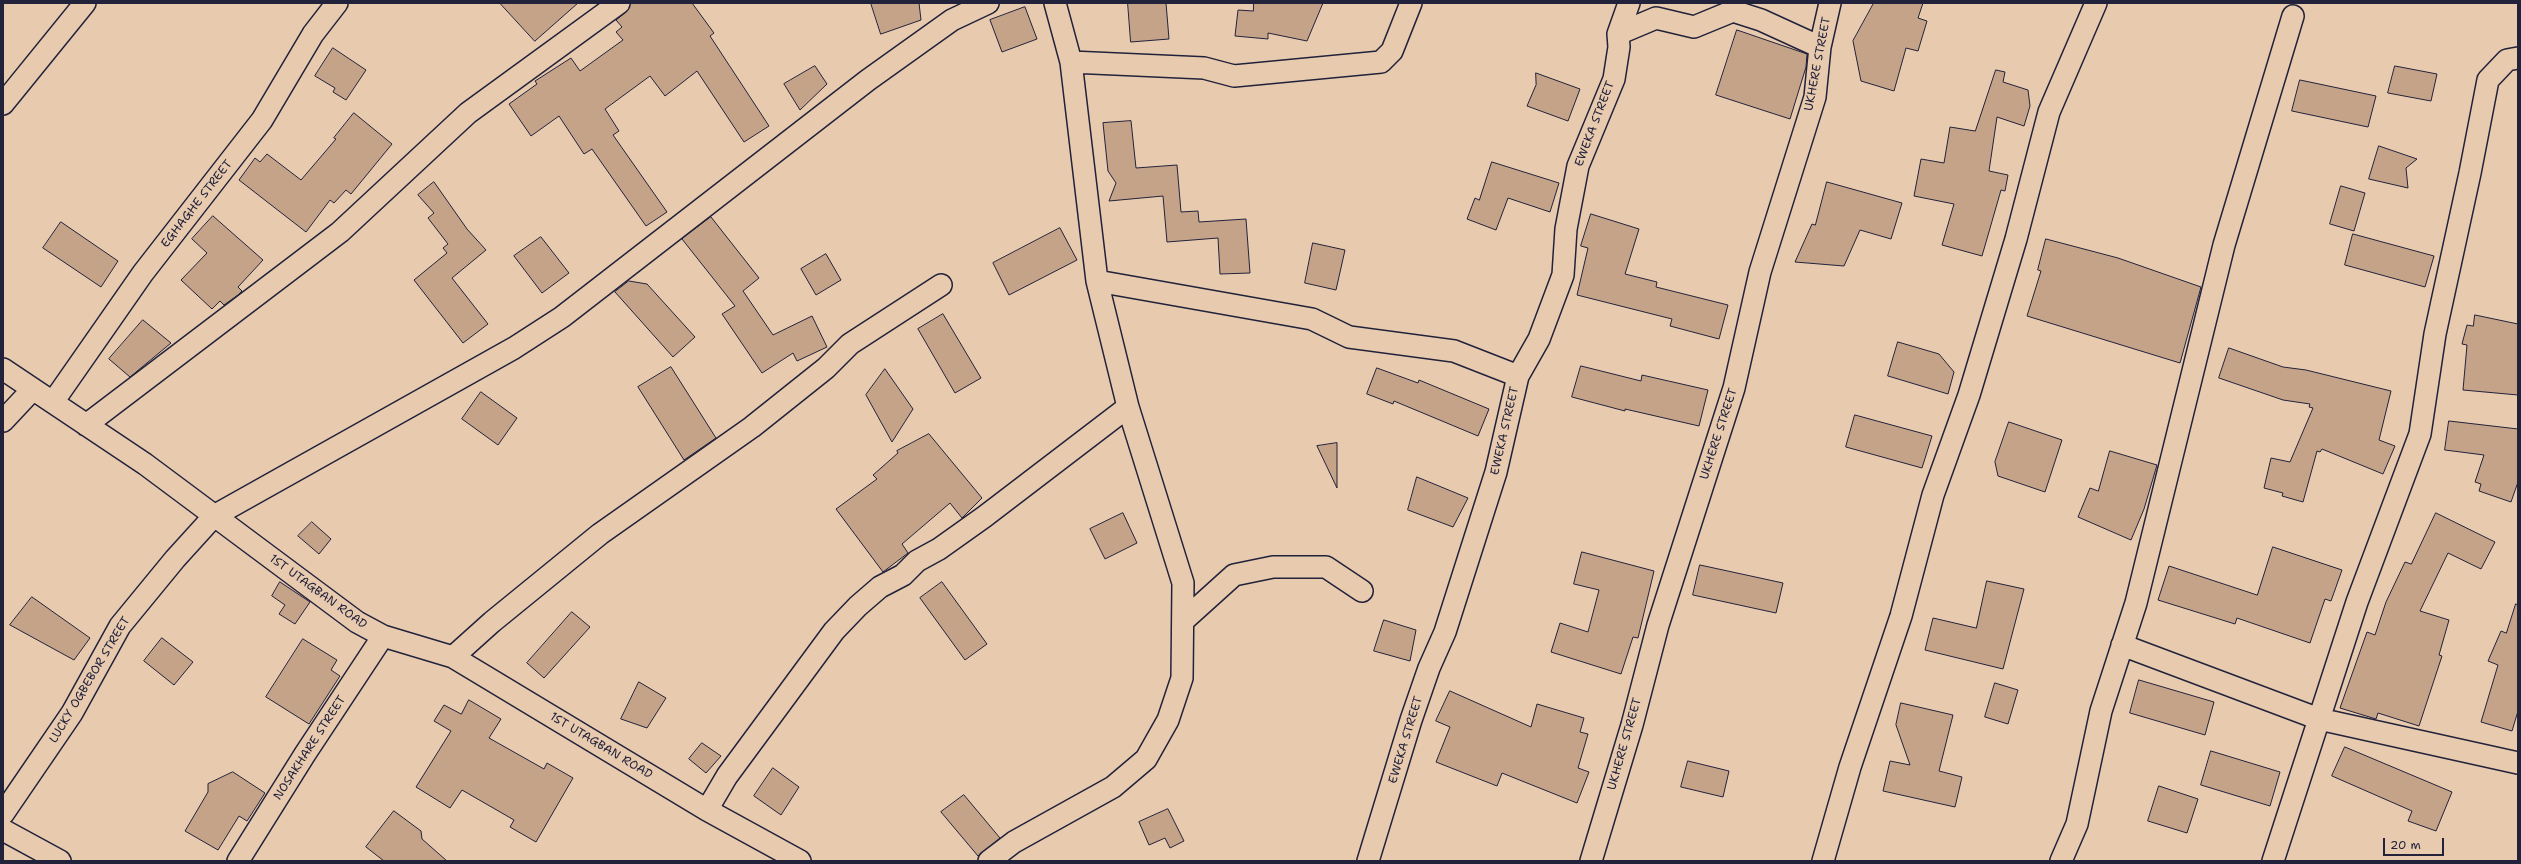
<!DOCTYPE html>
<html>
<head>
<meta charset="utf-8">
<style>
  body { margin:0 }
  #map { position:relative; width:2521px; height:864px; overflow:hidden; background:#e8cbaf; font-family:"Shantell Sans",sans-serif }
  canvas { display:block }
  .frame { position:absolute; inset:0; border:4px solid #22223b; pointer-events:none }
  .scale { position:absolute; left:2383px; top:838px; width:61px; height:18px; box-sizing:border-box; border:2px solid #22223b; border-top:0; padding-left:5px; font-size:12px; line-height:14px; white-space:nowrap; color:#22223b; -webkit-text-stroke:3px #e8cbaf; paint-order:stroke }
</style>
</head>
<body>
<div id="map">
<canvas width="2521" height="864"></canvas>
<div class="frame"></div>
<div class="scale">20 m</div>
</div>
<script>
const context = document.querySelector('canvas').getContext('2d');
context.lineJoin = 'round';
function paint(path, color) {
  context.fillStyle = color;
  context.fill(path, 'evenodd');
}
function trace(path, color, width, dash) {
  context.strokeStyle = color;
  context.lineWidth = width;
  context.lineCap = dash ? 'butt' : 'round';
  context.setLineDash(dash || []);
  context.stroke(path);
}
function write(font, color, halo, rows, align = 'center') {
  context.font = font + ' "Shantell Sans",sans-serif';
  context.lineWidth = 3;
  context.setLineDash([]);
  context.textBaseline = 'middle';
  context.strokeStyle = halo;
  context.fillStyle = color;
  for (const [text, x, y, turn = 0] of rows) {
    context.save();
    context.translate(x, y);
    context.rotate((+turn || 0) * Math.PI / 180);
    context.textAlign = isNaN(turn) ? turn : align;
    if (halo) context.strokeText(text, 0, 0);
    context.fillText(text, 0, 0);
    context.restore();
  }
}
const building = new Path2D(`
  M500 3H578L535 41Z
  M631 3H692L714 33 710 36 769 126 744 142 697 71 665 96 650 76 605 109 619 131 613 135 667 212 646 226 592 149 584 154 559 116 531 136 509 104 537 84 535 81 571 58 580 71 623 40 616 32 622 27 616 20 626 12Z
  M871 3H919L921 20 881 34Z
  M1128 3H1166L1169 39 1131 42Z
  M1254 3H1323L1307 41 1268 33V39L1235 36 1238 10 1253 11Z
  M1874 3H1923L1918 18 1927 21 1918 51 1906 48 1894 91 1861 81 1853 41Z
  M1025 7 1037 39 1002 52 990 20Z
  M1737 30 1807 54 1806 67 1790 119 1716 95Z
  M333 48 366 70 346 100 333 92 335 88 315 76Z
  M815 66 827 84 800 110 784 84Z
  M2395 66 2437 74 2431 101 2388 93Z
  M1996 70 2005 72 2003 82 2028 90 2030 106 2024 126 1997 117 1989 171 2008 175 2005 191 2001 190 1982 256 1942 245 1954 204 1914 196 1921 159 1944 163 1950 127 1975 131Z
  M1536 73 1580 89 1568 121 1527 106 1536 85Z
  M2300 80 2376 96 2368 127 2292 111Z
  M354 113 392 144 351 194 346 190 334 203 330 200 306 232 239 180 255 158 260 162 267 154 301 180 336 139 334 138Z
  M1131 121 1136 168 1177 165 1181 212 1198 211 1199 222 1246 219 1250 273 1220 274 1218 238 1167 242 1163 196 1109 201 1116 183 1108 171 1103 123Z
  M2379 146 2417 159 2406 168 2408 188 2369 179Z
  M1492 162 1559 183 1550 212 1508 198 1496 230 1467 219 1475 198 1479 200Z
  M434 182 467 229 486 250 452 278 488 324 463 343 414 280 447 253 443 248 448 244 428 218 434 213 418 195Z
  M1827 182 1902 203 1891 239 1860 230 1844 266 1795 262 1812 224 1815 225Z
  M2341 186 2365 193 2354 231 2330 224Z
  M1591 214 1639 229 1625 274 1657 282 1656 287 1728 305 1719 339 1670 326 1672 319 1577 295 1588 248 1581 246Z
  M213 216 263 260 238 287 242 291 238 295 224 305 220 301 212 309 181 280 207 253 192 239Z
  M711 217 759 278 743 291 773 335 812 316 827 347 797 361 793 353 762 373 722 314 735 306 682 239Z
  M61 222 118 261 101 287 43 248Z
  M1060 228 1077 260 1009 295 993 263Z
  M2353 234 2434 256 2425 287 2345 265Z
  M541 237 569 273 542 293 514 256Z
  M2046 239 2118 258 2201 287 2180 363 2027 316 2041 271 2038 270Z
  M1313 243 1345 250 1336 290 1305 283Z
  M826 254 841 280 816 295 801 269Z
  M629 281 647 284 695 337 673 357 615 292Z
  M943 314 981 378 955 393 918 329Z
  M2475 315 2518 324V395L2463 390 2467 345 2462 344 2467 325 2473 326Z
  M143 320 171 343 130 377 109 359Z
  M1898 342 1939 354 1954 372 1948 394 1888 376Z
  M2229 348 2283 367 2306 370 2391 391 2379 440 2395 446 2383 474 2322 449 2320 452 2317 451 2303 502 2282 496 2283 493 2264 488 2271 458 2290 462 2313 408 2309 407 2310 404 2283 400 2219 378Z
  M1581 366 1641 381 1642 375 1708 390 1699 426 1625 409V411L1572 397Z
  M671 367 716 438 684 460 638 387Z
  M1377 368 1418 383 1419 380 1489 409 1478 436 1394 401 1393 404 1367 394Z
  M885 369 913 409 892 442 866 395Z
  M481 392 517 418 498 445 462 419Z
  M1855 415 1932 436 1922 468 1846 447Z
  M2449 421 2518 429V482L2511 502 2479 491 2481 484 2475 482 2484 455 2445 450Z
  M2009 422 2062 440 2045 492 1998 476 1995 462Z
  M929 434 982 498 962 518 950 503 902 544 908 553 883 572 836 509 877 479 873 475 898 453 897 451Z
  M1337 443V488L1317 446Z
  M2110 451 2157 465 2144 509 2131 540 2078 517 2090 488 2098 491Z
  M1417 477 1468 498 1453 527 1408 510Z
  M1123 513 1137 543 1105 559 1090 529Z
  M2436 513 2495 542 2481 569 2448 553 2420 611 2449 620 2439 655 2442 656 2419 726 2378 713 2376 719 2340 708 2367 632 2375 635 2386 602 2405 562 2411 564Z
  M312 522 331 539 319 554 298 536Z
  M2273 547 2342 570 2331 601 2325 599 2310 643 2237 618 2235 624 2158 600 2169 566 2257 595Z
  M1582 552 1654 571 1638 638 1633 637 1621 674 1551 652 1560 623 1588 632 1599 590 1574 584Z
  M1700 565 1783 583 1776 613 1693 595Z
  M1987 581 2024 589 2003 669 1925 650 1933 618 1976 628Z
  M280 582 310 602 295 624 279 614 285 605 272 596Z
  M942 582 987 644 965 660 920 598Z
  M32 597 90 638 74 660 10 625Z
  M2516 604 2518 605V711L2512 731 2481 722 2498 665 2488 661 2501 631 2506 633Z
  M572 612 590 627 544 678 527 663Z
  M1384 620 1416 630 1410 661 1374 651Z
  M162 638 193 662 174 685 144 661Z
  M303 639 337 660 331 670 340 676 309 724 266 697Z
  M2139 680 2214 702 2205 735 2130 713Z
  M639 682 666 698 647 728 621 719Z
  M1995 683 2018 690 2008 724 1985 717Z
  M1450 691 1531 727 1537 704 1584 718 1580 732 1588 734 1578 768 1589 772 1577 803 1502 773 1497 786 1436 762 1450 727 1436 721Z
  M469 700 501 719 489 738 544 769 547 763 573 778 536 842 510 827 514 820 462 790 450 808 416 787 451 731 434 721 444 705 461 714Z
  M1901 703 1953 715 1939 771 1962 777 1955 807 1883 791 1890 761 1910 765 1896 725Z
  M702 743 721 756 706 773 689 759Z
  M2345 747 2452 792 2436 831 2408 821 2412 811 2332 776Z
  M2211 751 2280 772 2270 806 2201 785Z
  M1688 761 1729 771 1723 797 1681 787Z
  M773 768 799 787 781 815 754 796Z
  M233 772 265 793 247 821 239 816 218 850 185 831 208 792V784Z
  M2159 786 2198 799 2187 833 2148 821Z
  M964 795 1000 838 978 856 941 812Z
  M1168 809 1184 841 1170 848 1165 838 1149 845 1139 822Z
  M394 811 421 831 422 839 447 861H384L366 847Z`);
paint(building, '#c5a388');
trace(building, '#22223b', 1);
const street = new Path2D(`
  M1618 34 1656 18 1694 27 1733 11 1761 20 1820 47
  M1071 62 1204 68 1234 76 1381 62 1392 51 1411 3
  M3 104 85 3
  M1097 281 1312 319 1349 337 1454 351 1518 376
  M3 369 145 464 357 622 383 636 453 657 707 810 800 861
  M53 402 143 273 262 120 313 34 337 3
  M3 421 33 389
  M86 425 340 232 468 113 619 3
  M1183 621 1234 575 1273 567H1326L1362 591
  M2122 645 2319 719 2518 763
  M453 657 492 622 600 534 752 427 826 368 850 344 941 285
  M707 810 727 776 834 631 858 606 880 587 903 575 917 561 939 549 984 517 1128 407
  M3 814 72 713 120 626 175 559 214 516 514 348 562 317 868 80 952 20 988 3
  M3 830 60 861
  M238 861 305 754 383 636
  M989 861 1014 842 1113 787 1146 759 1168 720 1182 678 1183 583 1128 407 1097 281 1071 62 1055 3
  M1368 861 1411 720 1429 668 1445 632 1496 472 1518 376 1539 339 1563 275 1566 229 1578 166 1614 79 1619 47 1618 34 1629 3
  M1591 861 1632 725 1658 625 1734 388 1760 272 1815 97 1820 47 1830 3
  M1823 861 1850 767 1901 616 1933 495 1969 395 2016 239 2049 112 2096 3
  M2061 861 2077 824 2101 711 2136 603 2224 245 2293 16
  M2273 861 2357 602 2420 434 2435 334 2470 173 2488 80 2507 60 2518 58`);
trace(street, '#22223b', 24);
trace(street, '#e8cbaf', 21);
write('12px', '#22223b', '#e8cbaf', [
  ["UKHERE STREET",1818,64,-79],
  ["EWEKA STREET",1595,124,-69],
  ["EGHAGHE STREET",197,204,-52],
  ["EWEKA STREET",1505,431,-77],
  ["UKHERE STREET",1719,434,-72],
  ["1ST UTAGBAN ROAD",318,592,36],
  ["LUCKY OGBEBOR STREET",90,680,-59],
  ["EWEKA STREET",1406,740,-73],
  ["UKHERE STREET",1625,744,-74],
  ["1ST UTAGBAN ROAD",601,746,31],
  ["NOSAKHARE STREET",310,748,-57]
]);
</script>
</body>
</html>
